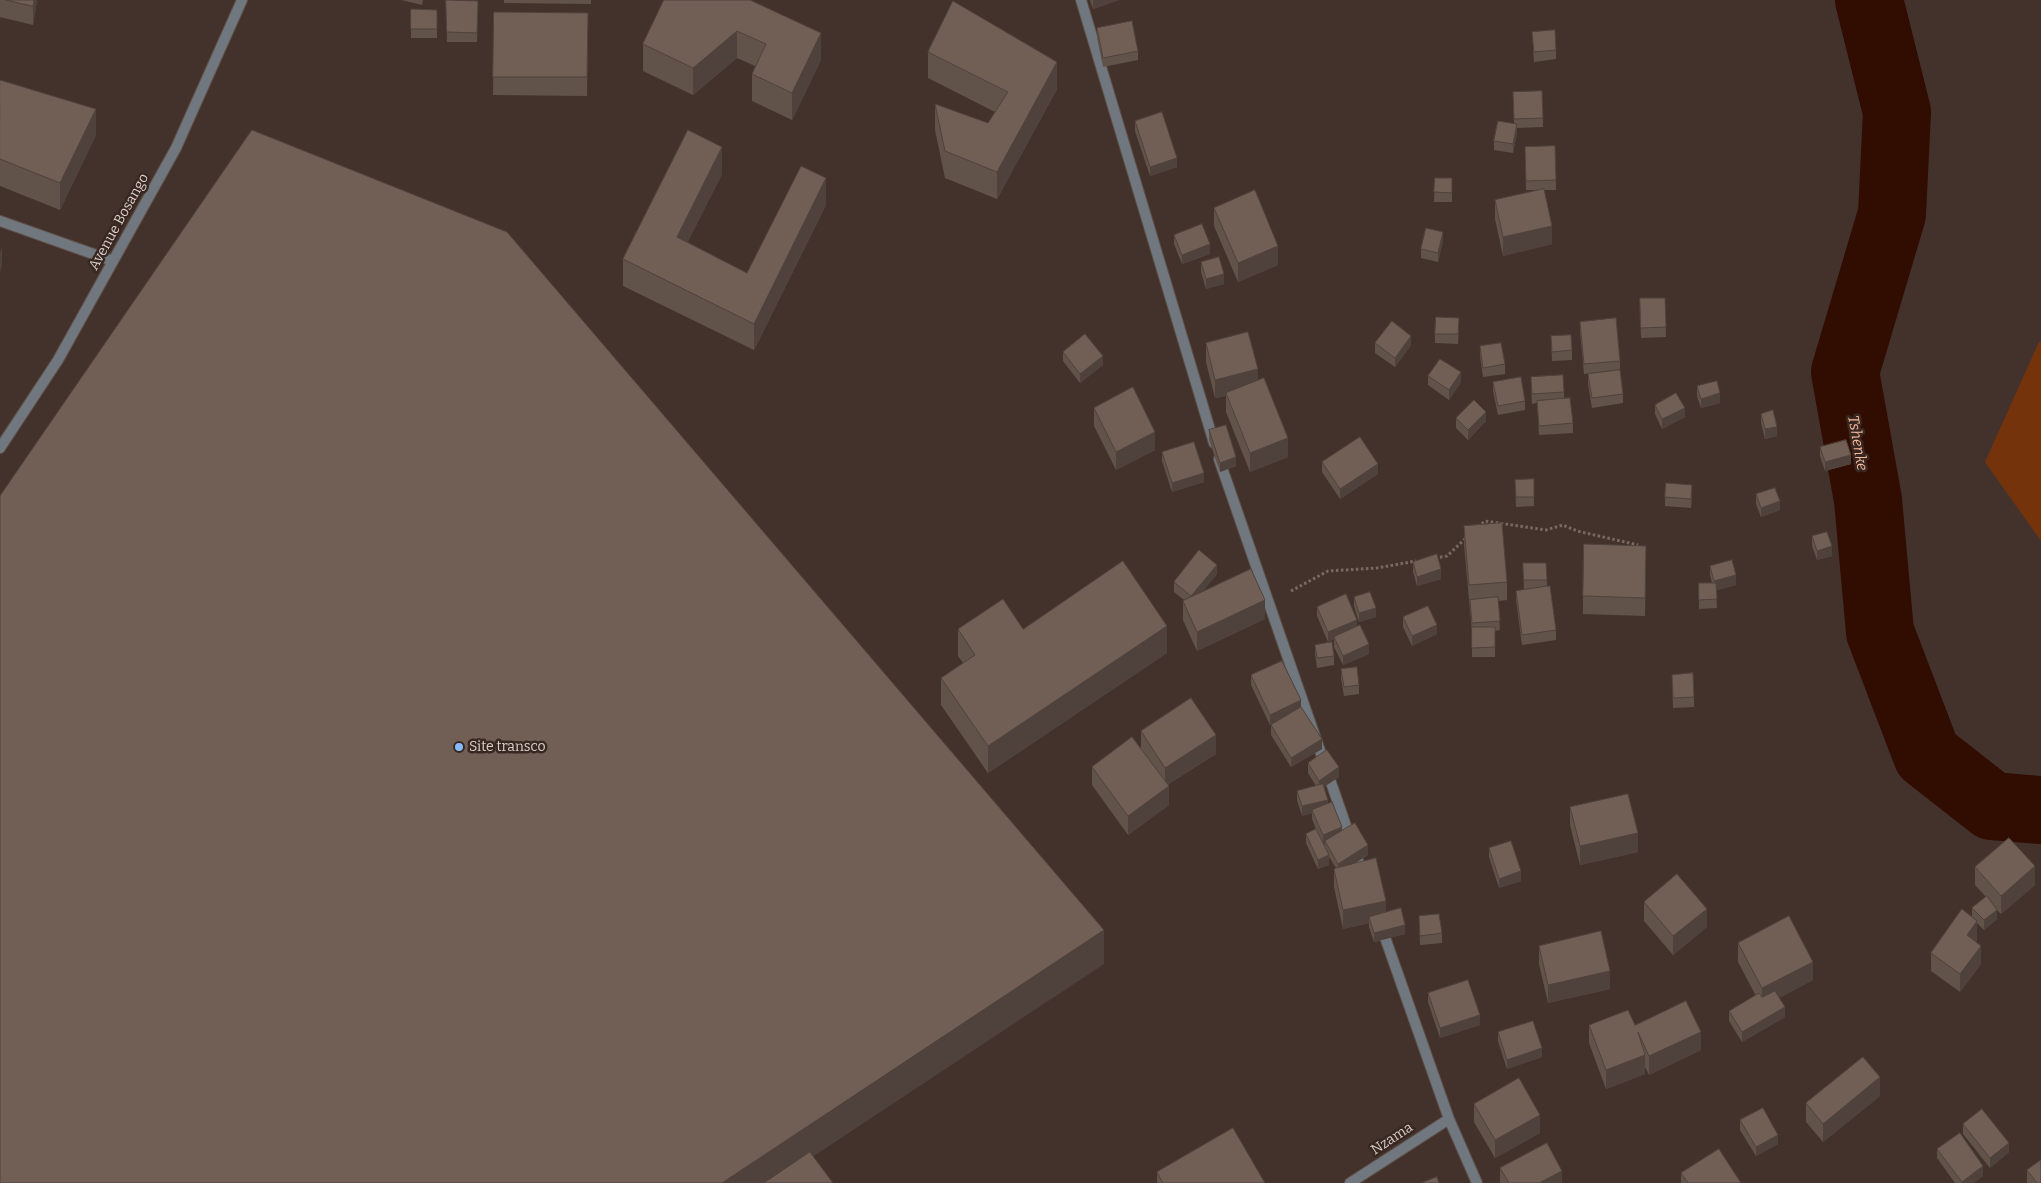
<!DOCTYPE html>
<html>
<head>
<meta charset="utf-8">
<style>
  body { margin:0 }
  canvas { display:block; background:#43322b }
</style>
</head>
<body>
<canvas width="2041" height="1183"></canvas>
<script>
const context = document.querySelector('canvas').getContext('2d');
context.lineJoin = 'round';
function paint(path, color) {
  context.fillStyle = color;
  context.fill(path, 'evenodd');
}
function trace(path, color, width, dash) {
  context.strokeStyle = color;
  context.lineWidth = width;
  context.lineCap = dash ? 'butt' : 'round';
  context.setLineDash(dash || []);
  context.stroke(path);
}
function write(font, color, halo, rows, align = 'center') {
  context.font = font + ' Bitter,serif';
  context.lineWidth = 5;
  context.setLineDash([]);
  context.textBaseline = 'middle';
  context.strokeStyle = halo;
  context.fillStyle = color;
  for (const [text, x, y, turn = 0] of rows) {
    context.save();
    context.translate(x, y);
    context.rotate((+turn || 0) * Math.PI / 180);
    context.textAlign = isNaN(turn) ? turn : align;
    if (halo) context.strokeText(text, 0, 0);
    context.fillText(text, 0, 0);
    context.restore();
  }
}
paint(new Path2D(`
  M2039 342H2041V541L1985 462Z`), '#75330b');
trace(new Path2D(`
  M1869 0 1897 112 1892 214 1845 372 1868 500 1880 632 1927 755 1992 806 2041 810`), '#310c00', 68);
const minor = new Path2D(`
  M1081 0 1214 443
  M0 221 113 261
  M0 448 58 360 176 148 242 0
  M1219 459 1363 875
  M1381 926 1449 1119 1477 1183
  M1350 1183 1449 1119`);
trace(minor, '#5e4f48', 12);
trace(new Path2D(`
  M1478 527 1485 521 1546 530 1563 525 1577 531 1638 545
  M1435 558 1447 556 1466 538
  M1291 591 1328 571 1377 568 1416 561`), '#776963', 3, [2.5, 2.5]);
trace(minor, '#71777e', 10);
paint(new Path2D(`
  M0 0H37L33 25 0 17Z
  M401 0H423L422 5Z
  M446 0 478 1 477 42H447Z
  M504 0H591V4L504 3Z
  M664 0 821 60 792 120 752 101V74L755 66 737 58 693 95 643 71V44Z
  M1090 0H1119L1093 9Z
  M411 9 437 10V38H411Z
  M494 12 588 13 587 96 493 95Z
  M1097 28 1138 51V60L1103 67 1097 38Z
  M1532 32 1556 50V59L1534 62Z
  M928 52 1057 89 997 199 945 178 935 130V104L988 123 995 112 928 78Z
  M0 80 96 135 60 210 0 186Z
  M1513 92 1543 118V127L1517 128V133L1513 153 1494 150V141L1514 123Z
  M1135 121 1177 167 1150 176 1135 131Z
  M1555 146 1556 190H1544L1552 244 1503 256 1495 219V200L1538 190H1526L1525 147Z
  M722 174 687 243 747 273 826 205 754 350 623 286V259Z
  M1435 178H1452V202H1434Z
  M1214 208 1278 265 1238 282 1214 226Z
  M1174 235 1210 254 1182 264 1174 244Z
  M1443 241 1438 262 1421 258V249Z
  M1201 262 1224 284 1206 289 1201 272Z
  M1640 298H1665L1666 337 1641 338Z
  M1580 322 1620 361V370L1623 394V403L1592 408 1588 384V374L1618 370 1584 374 1580 331Z
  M1459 327 1458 344 1435 343V334Z
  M1551 336 1572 350V360L1552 361Z
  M1206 343 1258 381 1288 457 1250 472 1226 412V396L1215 398 1206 362Z
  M1375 343 1411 345 1395 367 1375 353Z
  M1480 346 1505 364V374L1483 377 1480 356Z
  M1063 352 1103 365 1080 383 1063 361Z
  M1428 376 1461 382 1449 400 1428 385Z
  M1531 377 1564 392V399L1573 423V433L1539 435 1537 403 1532 404 1531 387Z
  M1493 382 1525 401V410L1498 415 1493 391Z
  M1697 386 1720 403 1701 408 1697 396Z
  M1655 405 1685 417 1662 429 1655 414Z
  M1094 408 1155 450 1116 470 1094 426Z
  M1761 414 1777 436 1765 439 1761 423Z
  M1456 418 1486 421 1468 440 1456 428Z
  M1209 430 1236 466 1220 472 1209 440Z
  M1820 447 1851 464 1825 471 1820 456Z
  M1162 452 1204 482 1172 492 1162 461Z
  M1322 462 1378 474 1340 499 1322 472Z
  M1534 479V506L1516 507 1515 480Z
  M1756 494 1780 510 1761 517 1756 504Z
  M1692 495 1691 508 1665 506V497Z
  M1464 526 1507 582V600L1498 601 1500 630 1495 631V657H1472V632L1464 545Z
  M1812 536 1832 556 1817 560 1812 546Z
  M1413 562 1441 579 1417 586 1413 572Z
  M1523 563H1546L1547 587 1556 630V640L1522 645 1516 600V591L1524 590Z
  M1646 565 1645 616 1583 614V596Z
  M1710 566 1736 585 1716 590 1717 608 1699 609V583H1712L1710 575Z
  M1217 574 1202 592 1265 619 1197 651 1183 620V601L1184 600 1174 592V582Z
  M1354 597 1376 617 1359 622 1354 606Z
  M1317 607 1357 627 1369 654 1343 665 1334 647V639L1328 642 1317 616Z
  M1403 617 1437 634 1412 646 1403 627Z
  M958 629H1023L1167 653 988 773 941 705V678L963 663 958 656Z
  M1315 645 1334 656V665L1317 668 1315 654Z
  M1341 669 1359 685V694L1344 696 1341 678Z
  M1251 675 1301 707 1322 749 1291 767 1271 735V725L1278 721 1270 725 1251 685Z
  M1672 675 1694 697V707L1673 708Z
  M1141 731 1216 754 1167 785 1169 805 1128 835 1092 785V767L1141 748Z
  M1308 763 1339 777 1324 787 1328 803 1342 831 1368 855 1354 864 1386 912 1405 934 1374 942 1369 927V923L1343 929 1334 887V869L1336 868 1329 857V865L1318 869 1306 843V834L1316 829 1312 819V813L1302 816 1297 800V791L1316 786 1308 773Z
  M1570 807 1638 852 1580 865 1570 825Z
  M1489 848 1521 881 1499 888 1489 857Z
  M1975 867 2035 885 2001 914 1997 910V919L1984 930 1977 923V939L1976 942 1981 964 1960 992 1931 971V953L1972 917V908L1986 897 1975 885Z
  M1644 902 1707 927 1673 955 1644 921Z
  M1419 916 1442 933V943L1420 945Z
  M1738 943 1813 980 1779 998 1785 1017 1742 1042 1729 1021V1011L1756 996 1738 962Z
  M1539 946 1610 989 1548 1003 1539 964Z
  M1428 993 1480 1025 1440 1038 1428 1002Z
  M1589 1025H1635L1701 1050 1649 1075 1645 1067V1074L1606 1089 1589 1043Z
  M1498 1032 1542 1057 1507 1069 1498 1041Z
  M1880 1096 1823 1142 1806 1122V1103Z
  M1474 1104 1540 1133 1495 1158 1474 1122Z
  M1740 1120 1778 1144 1756 1156 1740 1130Z
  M1963 1124 2009 1152 1990 1168 1963 1134Z
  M1937 1149 1983 1176 1973 1183H1955L1937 1158Z
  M1500 1168 1562 1183H1500Z
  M2027 1170 2041 1183H2027Z
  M1157 1172 1265 1183H1157Z
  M1681 1173 1741 1183H1681Z`), '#61524a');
paint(new Path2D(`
  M34 0H37L33 25V6Z
  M1093 0H1119L1093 9Z
  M737 31V58L693 95V68Z
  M821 33V60L792 120V93Z
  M1057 62V89L997 199V172Z
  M96 109V135L60 210V183Z
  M1517 124V133L1513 153V144Z
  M722 147V174L677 264V237Z
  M1177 158V167L1150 176V167Z
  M826 178V205L754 350V324Z
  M1552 226V244L1503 256V237Z
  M1443 232V241L1438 262V253Z
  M1210 244V254L1182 264V255Z
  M1278 246V265L1238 282V263Z
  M2 247V266L0 272V253Z
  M1224 274V284L1206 289V279Z
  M1411 336V345L1395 367V358Z
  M1103 356V365L1080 383V374Z
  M1258 369V387L1226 393V396L1215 398V380Z
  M1461 372V382L1449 400V390Z
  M1720 393V403L1701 408V399Z
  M1685 408V417L1662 429V419Z
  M1486 412V421L1468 440V430Z
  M1777 427V436L1765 439V429Z
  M1155 432V450L1116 470V452Z
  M1288 438V457L1250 472V453Z
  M1851 455V464L1825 471V462Z
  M1236 457V466L1220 472V463Z
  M1378 464V474L1340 499V489Z
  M1204 473V482L1172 492V483Z
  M1780 501V510L1761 517V508Z
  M1646 546V565L1645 616V598Z
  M1832 546V556L1817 560V551Z
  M1217 565V574L1191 606V596Z
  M1441 569V579L1417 586V577Z
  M1736 575V585L1714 591V581Z
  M1265 600V619L1197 651V632Z
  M1376 608V617L1359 622V613Z
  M1357 620V629L1334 637V639L1328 642V632Z
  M1437 625V634L1412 646V636Z
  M1167 626V653L988 773V746Z
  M1369 644V654L1343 665V656Z
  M1301 700V710L1270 725V715Z
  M1216 735V754L1165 786V768Z
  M1322 739V749L1291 767V758Z
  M1339 767V777L1319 790V781Z
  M1169 786V805L1128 835V816Z
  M1328 800V809L1312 810V813L1302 816V806Z
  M1342 827V837L1325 841V844L1323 845V835Z
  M1638 833V852L1580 865V846Z
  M1368 845V855L1338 873V864Z
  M1329 855V865L1318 869V860Z
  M2035 866V885L2001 914V896Z
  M1521 871V881L1499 888V879Z
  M1386 901V919L1369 917V923L1343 929V910Z
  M1707 909V927L1673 955V936Z
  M1997 910V919L1984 930V920Z
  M1977 921V939L1967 954V935Z
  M1405 925V934L1374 942V933Z
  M1104 930V964L773 1183H722Z
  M1981 946V964L1960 992V974Z
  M1813 962V980L1762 1007V988Z
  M1610 971V989L1548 1003V985Z
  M1785 1007V1017L1742 1042V1032Z
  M1480 1015V1025L1440 1038V1028Z
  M1701 1032V1050L1649 1075V1056Z
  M1542 1048V1057L1507 1069V1060Z
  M1645 1055V1074L1606 1089V1070Z
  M1880 1077V1096L1823 1142V1124Z
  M1540 1115V1133L1495 1158V1140Z
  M1778 1135V1144L1756 1156V1147Z
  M2009 1143V1152L1990 1168V1158Z
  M1983 1166V1176L1973 1183H1962V1182Z
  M1562 1171V1183H1539Z`), '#4f423c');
const building = new Path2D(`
  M6 0H34L33 6Z
  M446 0 478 1 477 33 447 32Z
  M664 0H750L821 33 792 93 752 74 766 44 737 31 693 68 643 44Z
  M953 1 1057 62 997 172 945 151 935 104 988 123 1008 92 928 52Z
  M411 9 437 10V29H411Z
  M494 12 588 13 587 77H493Z
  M1132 21 1138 51 1103 58 1097 28Z
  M1555 30 1556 50 1534 52 1532 32Z
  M0 80 96 109 60 183 0 159Z
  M1542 91 1543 118 1514 119 1513 92Z
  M1162 112 1177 158 1150 167 1135 121Z
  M1498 121 1517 124 1513 144 1494 141Z
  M252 130 507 232 1104 930 722 1183H0V496Z
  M688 130 722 147 677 237 747 273 801 166 826 178 754 324 623 259Z
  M1555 146 1556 180 1526 181 1525 147Z
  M1435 178H1452V193L1434 192Z
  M1544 189 1552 226 1503 237 1495 200Z
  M1255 190 1278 246 1238 263 1214 208Z
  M1202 224 1210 244 1182 255 1174 235Z
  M1426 228 1443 232 1438 253 1421 249Z
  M1219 257 1224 274 1206 279 1201 262Z
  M1640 298H1665L1666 327 1641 328Z
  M1436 317 1459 318 1458 334H1435Z
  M1616 318 1620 361 1584 364 1580 322Z
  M1392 321 1411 336 1395 358 1375 343Z
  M1248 332 1258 369 1215 380 1206 343Z
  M1085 334 1103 356 1080 374 1063 352Z
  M1571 335 1572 350 1552 352 1551 336Z
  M1501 343 1505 364 1483 368 1480 346Z
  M1440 359 1461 372 1449 390 1428 376Z
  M1620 370 1623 394 1592 398 1588 374Z
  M1563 375 1564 392 1532 394 1531 377Z
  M1521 377 1525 401 1498 406 1493 382Z
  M1264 378 1288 438 1250 453 1226 393Z
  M1717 381 1720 393 1701 399 1697 386Z
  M1133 387 1155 432 1116 452 1094 408Z
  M1676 393 1685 408 1662 419 1655 405Z
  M1570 398 1573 423 1539 426 1537 401Z
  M1474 400 1486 412 1468 430 1456 418Z
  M1773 410 1777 427 1765 429 1761 414Z
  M1226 425 1236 457 1220 463 1209 430Z
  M1360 437 1378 464 1340 489 1322 462Z
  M1846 440 1851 455 1825 462 1820 447Z
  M1194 442 1204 473 1172 483 1162 452Z
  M1534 479V497H1516L1515 480Z
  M1666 483 1692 485 1691 499 1665 497Z
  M1775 488 1780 501 1761 508 1756 494Z
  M1502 523 1507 582 1469 585 1464 526Z
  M1827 532 1832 546 1817 551 1812 536Z
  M1584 544 1646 546 1645 598 1583 596Z
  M1199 550 1217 565 1191 596 1174 582Z
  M1437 554 1441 569 1417 577 1413 562Z
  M1732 560 1736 575 1714 581 1710 566Z
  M1123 561 1167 626 988 746 941 678 975 655 958 629 1003 599 1023 629Z
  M1523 563H1546L1547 580H1524Z
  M1251 569 1265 600 1197 632 1183 601Z
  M1699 583H1716L1717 599 1699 600Z
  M1550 586 1556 630 1522 635 1516 591Z
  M1370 592 1376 608 1359 613 1354 597Z
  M1346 594 1357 620 1328 632 1317 607Z
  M1498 597 1500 621 1472 623 1470 600Z
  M1428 606 1437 625 1412 636 1403 617Z
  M1360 625 1369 644 1343 656 1334 637Z
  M1472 627H1495V647L1472 648Z
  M1332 642 1334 656 1317 658 1315 645Z
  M1282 661 1301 700 1270 715 1251 675Z
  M1357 667 1359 685 1344 687 1341 669Z
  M1693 673 1694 697 1673 698 1672 675Z
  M1191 698 1216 735 1165 768 1141 731Z
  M1301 707 1322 739 1291 758 1271 725Z
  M1132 737 1169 786 1128 816 1092 767Z
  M1327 750 1339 767 1319 781 1308 763Z
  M1323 784 1328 800 1302 806 1297 791Z
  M1628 794 1638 833 1580 846 1570 807Z
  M1332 802 1342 827 1323 835 1312 810Z
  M1355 823 1368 845 1338 864 1325 841Z
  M1316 829 1329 855 1318 860 1306 834Z
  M2009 838 2035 866 2001 896 1975 867Z
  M1511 841 1521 871 1499 879 1489 848Z
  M1376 858 1386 901 1343 910 1334 869Z
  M1677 874 1707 909 1673 936 1644 902Z
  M1987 896 1997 910 1984 920 1972 908Z
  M1401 908 1405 925 1374 933 1369 917Z
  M1962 909 1977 921 1967 935 1981 946 1960 974 1931 953Z
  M1439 914 1442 933 1420 936 1419 916Z
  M1789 916 1813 962 1762 988 1738 943Z
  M1601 931 1610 971 1548 985 1539 946Z
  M1468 980 1480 1015 1440 1028 1428 993Z
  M1775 991 1785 1007 1742 1032 1729 1011 1759 993 1762 997Z
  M1686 1001 1701 1032 1649 1056 1638 1032 1645 1055 1606 1070 1589 1025 1628 1010 1635 1025Z
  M1533 1021 1542 1048 1507 1060 1498 1032Z
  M1863 1057 1880 1077 1823 1124 1806 1103Z
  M1519 1078 1540 1115 1495 1140 1474 1104Z
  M1763 1108 1778 1135 1756 1147 1740 1120Z
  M1982 1109 2009 1143 1990 1158 1963 1124Z
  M1233 1128 1265 1183H1163L1157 1172Z
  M1960 1133 1983 1166 1962 1182 1937 1149Z
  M1547 1143 1562 1171 1539 1183H1509L1500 1168Z
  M1719 1149 1741 1183H1688L1681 1173Z
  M810 1152 833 1183H764Z
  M2041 1160V1183H2037L2027 1170Z
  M1437 1177 1439 1183H1421Z`);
paint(building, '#715f56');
trace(building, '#4f423c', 1);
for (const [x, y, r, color] of [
  [459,747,5,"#85bbfb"]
]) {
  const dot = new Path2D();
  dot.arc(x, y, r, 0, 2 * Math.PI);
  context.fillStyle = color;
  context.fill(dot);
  trace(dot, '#382821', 2);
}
write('14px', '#dbd1cc', '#382821', [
  ["Avenue Bosango",119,222,-61],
  ["Nzama",1392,1139,-33]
]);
write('14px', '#dbd1cc', '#382821', [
  ["Site transco",469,747]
], 'left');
write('italic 15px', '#f9ba9c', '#382821', [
  ["Tshenke",1857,443,80]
]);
</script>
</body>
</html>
